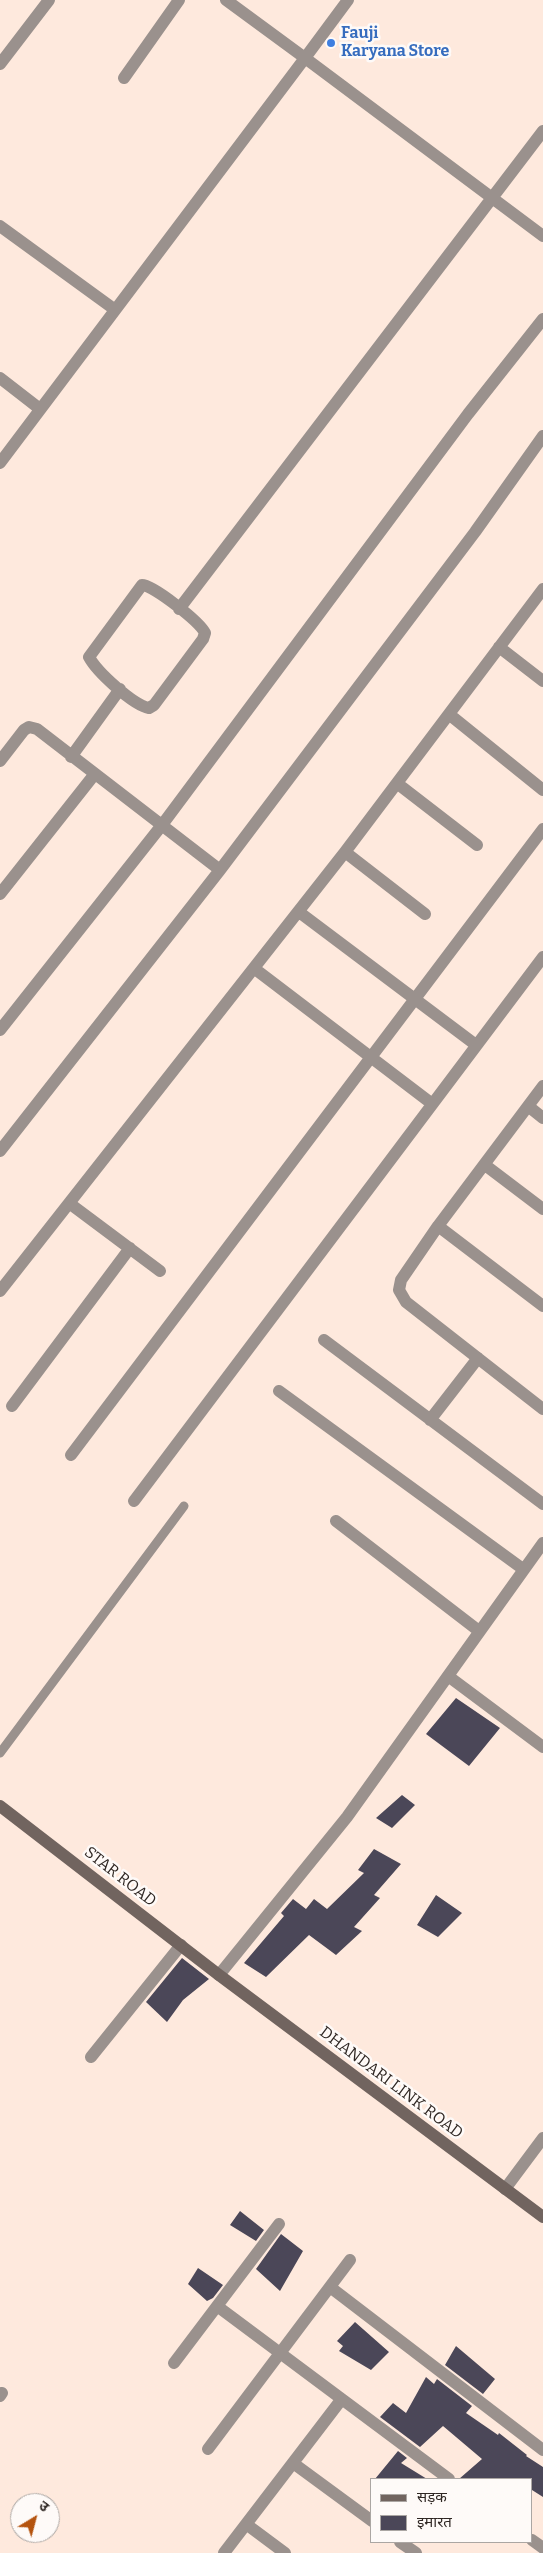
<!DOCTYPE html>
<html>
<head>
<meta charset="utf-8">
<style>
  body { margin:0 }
  #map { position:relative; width:543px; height:2553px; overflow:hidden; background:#fee9dd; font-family:Bitter,"Noto Sans Devanagari",serif }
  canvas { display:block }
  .legend { position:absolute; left:370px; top:2478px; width:162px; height:65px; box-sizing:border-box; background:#fefaf8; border:1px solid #aba6a3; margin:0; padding:6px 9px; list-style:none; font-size:15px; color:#2f2723 }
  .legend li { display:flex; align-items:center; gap:10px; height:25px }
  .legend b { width:25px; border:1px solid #aba6a3 }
  .north { position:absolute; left:10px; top:2493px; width:50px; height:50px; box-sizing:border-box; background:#fefaf8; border:1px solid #aba6a3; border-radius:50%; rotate:37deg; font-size:14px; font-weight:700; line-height:20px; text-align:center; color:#2f2723 }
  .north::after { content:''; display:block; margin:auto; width:18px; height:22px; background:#b4530e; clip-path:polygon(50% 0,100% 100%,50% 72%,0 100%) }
</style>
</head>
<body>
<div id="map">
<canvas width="543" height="2553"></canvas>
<ul class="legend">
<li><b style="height:6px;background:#71645f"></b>सड़क</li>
<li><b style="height:14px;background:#4b4758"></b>इमारत</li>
</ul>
<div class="north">उ</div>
</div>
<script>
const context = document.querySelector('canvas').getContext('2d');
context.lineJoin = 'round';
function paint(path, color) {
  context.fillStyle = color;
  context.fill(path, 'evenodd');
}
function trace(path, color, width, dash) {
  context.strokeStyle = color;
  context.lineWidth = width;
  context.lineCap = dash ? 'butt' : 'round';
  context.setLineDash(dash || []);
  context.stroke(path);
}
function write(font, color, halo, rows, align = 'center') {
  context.font = font + ' Bitter,serif';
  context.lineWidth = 5;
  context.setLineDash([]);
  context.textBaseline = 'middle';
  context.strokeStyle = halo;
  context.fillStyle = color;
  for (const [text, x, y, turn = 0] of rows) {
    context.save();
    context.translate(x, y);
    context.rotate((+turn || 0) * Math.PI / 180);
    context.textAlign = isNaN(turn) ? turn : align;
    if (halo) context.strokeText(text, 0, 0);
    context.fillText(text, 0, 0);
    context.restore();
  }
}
paint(new Path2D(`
  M456 1698 500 1728 469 1766 426 1734Z
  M402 1795 415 1805 392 1828 376 1818Z
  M374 1849 401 1864 374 1895 380 1898 354 1927 362 1931 336 1955 309 1935 266 1977 244 1963 284 1916 281 1913 293 1899 306 1909 314 1899 327 1909 364 1873 358 1870Z
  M436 1895 462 1913 438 1937 417 1925Z
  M182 1958 209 1979 183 2000 167 2022 146 2002Z
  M240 2211 264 2230 256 2241 230 2225Z
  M281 2234 303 2251 280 2291 256 2269Z
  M198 2268 223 2285 213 2298 207 2301 188 2284Z
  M355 2322 389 2352 371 2370 339 2351 343 2346 337 2341Z
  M456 2346 495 2379 483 2394 445 2365Z
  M426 2377 434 2384 437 2379 472 2406 466 2413 498 2435 499 2433 527 2455 526 2456 543 2467V2497L532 2490V2479H459L482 2459 443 2426 420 2447 380 2417 393 2403 406 2413Z
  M398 2451 407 2458 401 2463 427 2479H375Z`), '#4b4758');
trace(new Path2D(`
  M0 1753 184 1506`), '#9a918d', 9);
trace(new Path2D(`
  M226 0 305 58 348 0
  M0 64 49 0
  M124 78 179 0
  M0 226 114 309
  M0 378 40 409
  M0 463 305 58 543 236
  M142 585C153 585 200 622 205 633L203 639 154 705 149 708C133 705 97 672 89 657Z
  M179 609 543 131
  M499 647 543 681
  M450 715 543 790
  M71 757 120 689
  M0 761 24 730 29 727 37 729 220 870
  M398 784 477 845
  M345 852 425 914
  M0 894 94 775
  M299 912 476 1045
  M255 969 431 1103
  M0 1030 162 825 468 414 543 319
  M543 1086 438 1226 401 1280 399 1290 406 1302 543 1409
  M528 1106 543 1118
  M0 1151 220 870 475 532 543 436
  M485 1165 543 1209
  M69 1203 160 1271
  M438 1226 543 1306
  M0 1291 345 852 543 589
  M324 1340 543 1504
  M279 1391 523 1569
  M12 1406 130 1248
  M430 1420 478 1358
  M71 1455 543 829
  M134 1501 543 957
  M336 1521 479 1631
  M448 1676 543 1747
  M219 1975 347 1817 543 1543
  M91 2057 181 1945
  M505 2189 543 2138
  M330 2287 543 2450
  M217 2306 449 2479
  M174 2363 279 2224
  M0 2396 2 2393
  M208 2449 350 2260
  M293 2463 372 2521
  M246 2524 285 2553
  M532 2540 543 2548
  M400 2542 416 2553
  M224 2553 341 2400`), '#9a918d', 12);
trace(new Path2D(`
  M0 1806 219 1975 543 2217`), '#71645f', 12);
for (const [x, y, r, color] of [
  [331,43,5,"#3f7fe0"]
]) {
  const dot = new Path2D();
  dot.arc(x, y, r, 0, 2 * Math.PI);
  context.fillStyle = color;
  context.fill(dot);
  trace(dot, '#fefaf8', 2);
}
write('bold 16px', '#366cbe', '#fefaf8', [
  ["Fauji",341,34],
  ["Karyana Store",341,52]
], 'left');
write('16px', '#2f2723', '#fefaf8', [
  ["STAR ROAD",120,1877,38],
  ["DHANDARI LINK ROAD",391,2083,37]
]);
</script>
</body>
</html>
